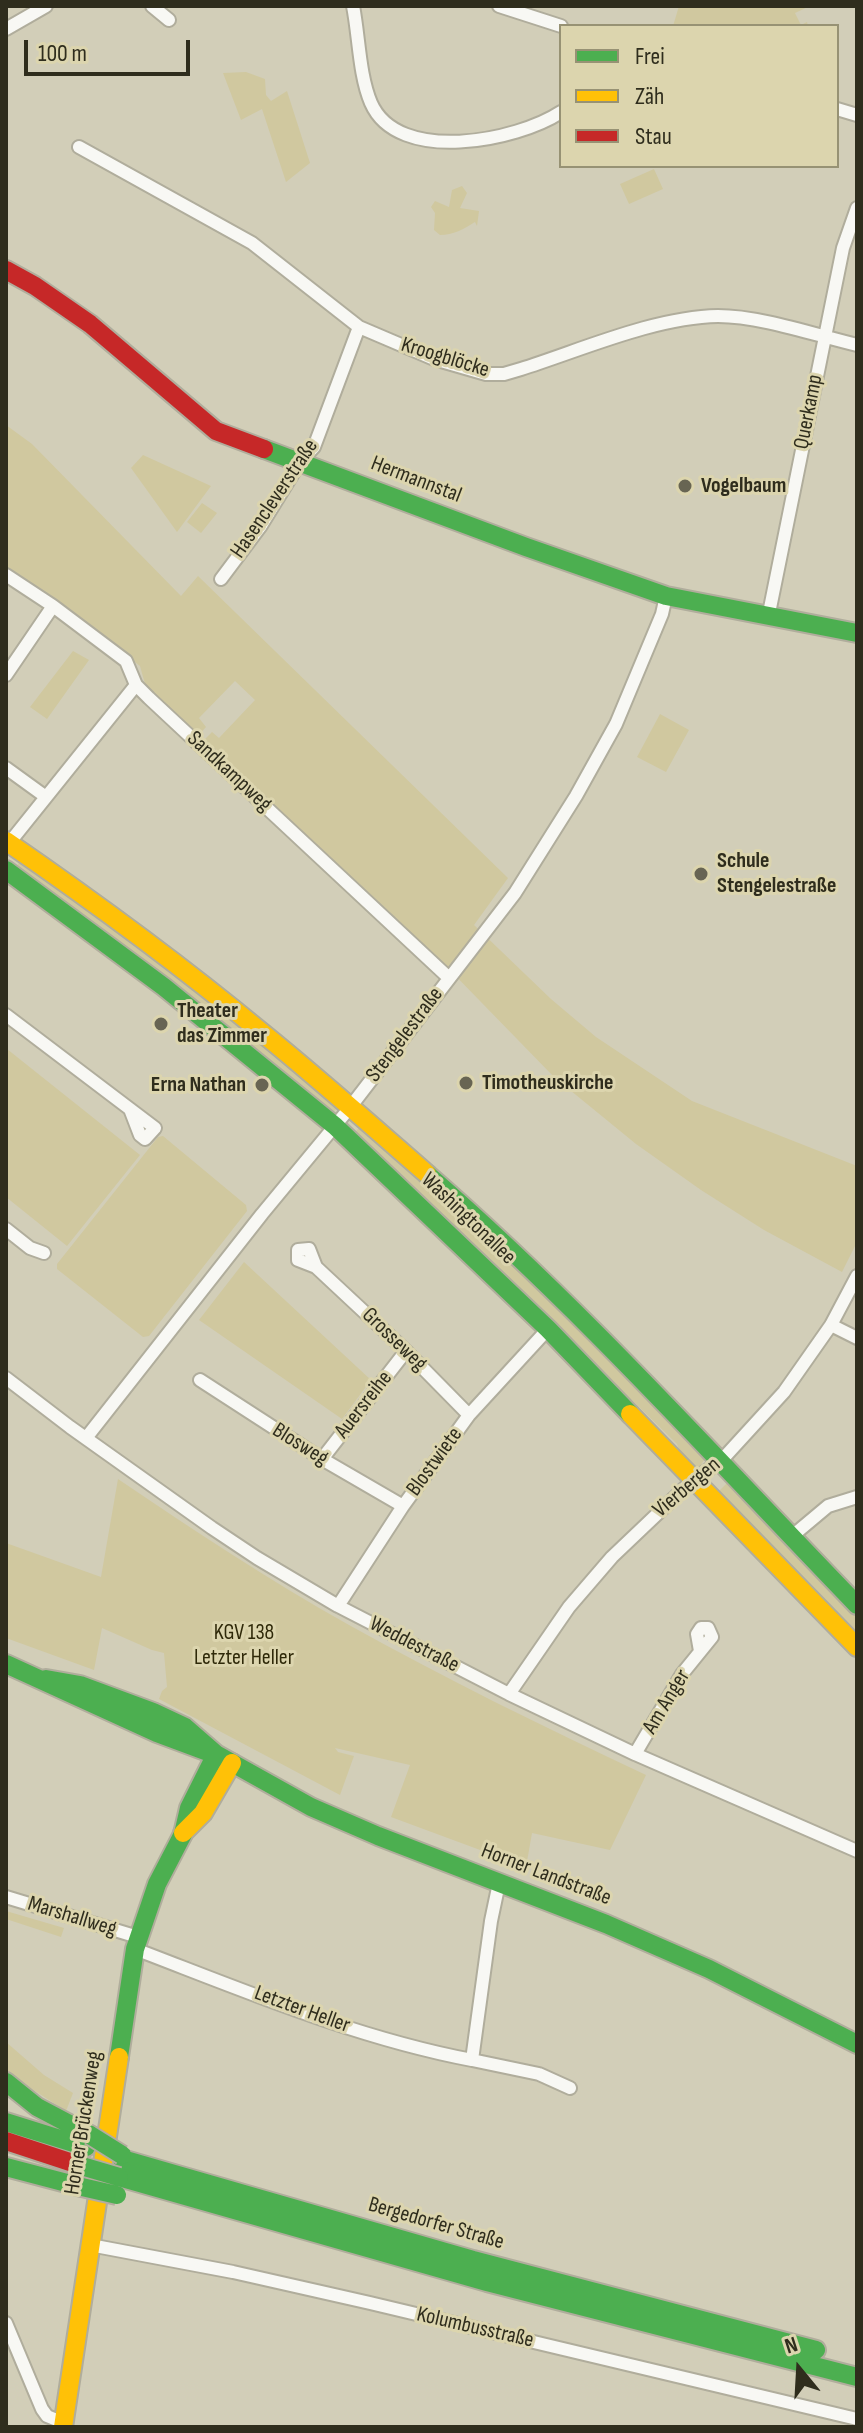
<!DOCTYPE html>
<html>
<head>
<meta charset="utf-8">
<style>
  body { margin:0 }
  #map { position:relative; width:863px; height:2433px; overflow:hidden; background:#d2ceb8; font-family:"Sofia Sans Condensed",sans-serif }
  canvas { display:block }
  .frame { position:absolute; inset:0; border:8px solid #2f2d1d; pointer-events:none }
  .legend { position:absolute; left:559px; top:24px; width:280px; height:144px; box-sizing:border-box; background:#dcd5ae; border:2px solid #979274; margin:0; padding:10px 14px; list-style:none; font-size:24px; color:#2f2d1d }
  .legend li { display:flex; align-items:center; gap:16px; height:40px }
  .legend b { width:40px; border:2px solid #979274 }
  .north { position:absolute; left:759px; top:2329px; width:80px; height:80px; -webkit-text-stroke:6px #dcd5ae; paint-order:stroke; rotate:342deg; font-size:22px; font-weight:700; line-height:32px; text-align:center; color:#2f2d1d }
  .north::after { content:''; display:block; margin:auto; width:28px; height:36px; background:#2f2d1d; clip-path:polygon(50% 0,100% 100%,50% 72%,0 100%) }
  .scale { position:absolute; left:24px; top:40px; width:166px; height:36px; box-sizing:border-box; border:4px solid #2f2d1d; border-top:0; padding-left:10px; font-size:24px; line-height:28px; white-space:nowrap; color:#2f2d1d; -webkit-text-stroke:6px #dcd5ae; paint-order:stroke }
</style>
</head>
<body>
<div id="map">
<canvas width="863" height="2433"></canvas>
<div class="frame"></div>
<ul class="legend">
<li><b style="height:10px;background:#4caf50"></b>Frei</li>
<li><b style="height:10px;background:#ffc107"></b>Zäh</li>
<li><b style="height:10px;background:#c62828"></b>Stau</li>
</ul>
<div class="north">N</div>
<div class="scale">100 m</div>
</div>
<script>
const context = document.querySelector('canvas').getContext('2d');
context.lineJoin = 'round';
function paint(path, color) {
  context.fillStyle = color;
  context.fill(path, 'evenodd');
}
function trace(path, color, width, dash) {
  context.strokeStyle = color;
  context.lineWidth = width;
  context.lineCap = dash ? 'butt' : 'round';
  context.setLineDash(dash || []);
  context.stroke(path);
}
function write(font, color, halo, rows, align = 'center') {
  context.font = font + ' "Sofia Sans Condensed",sans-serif';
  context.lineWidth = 6;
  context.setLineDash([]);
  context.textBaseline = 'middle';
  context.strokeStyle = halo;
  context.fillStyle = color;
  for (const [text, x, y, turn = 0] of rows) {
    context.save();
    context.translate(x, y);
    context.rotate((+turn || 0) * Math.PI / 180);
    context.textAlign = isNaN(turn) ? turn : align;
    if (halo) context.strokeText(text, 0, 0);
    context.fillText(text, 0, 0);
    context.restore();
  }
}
paint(new Path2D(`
  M679 6H810L795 13 801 25 807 22 808 26H673Z
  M246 72 265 79 266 95 271 101 287 91 310 163 286 182 262 109 241 120 223 73Z
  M654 169 663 189 629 204 620 184Z
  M462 186 467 193 460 208 479 211 477 226 475 222C464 229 453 235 440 235L434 230 435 213 431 207 435 201 449 207 452 190Z
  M6 425 32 444 181 596 198 576 508 878 474 925 551 999 596 1037 692 1101 857 1166V1242L842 1272 764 1230 701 1190 636 1144 554 1077 444 964 202 742 212 732 219 738 255 700 235 681 199 718 206 727 196 738 147 691 140 666 93 629 6 569Z
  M143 455 211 486 177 532 131 468Z
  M202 503 217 513 201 533 187 522Z
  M73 651 89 660 47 719 30 707Z
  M660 714 689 730 666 772 637 757Z
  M23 858 91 905 338 1103 337 1109 330 1113 13 870Z
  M7 1049 140 1155 67 1246 6 1197Z
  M363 1123 494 1249H499L705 1459 700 1466 692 1467 680 1453 677 1444 632 1400 623 1395C536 1305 446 1220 352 1136Z
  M163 1136 246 1205 247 1211 149 1336 143 1337 57 1269V1264L158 1137Z
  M244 1262 371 1380 342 1419 199 1320Z
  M118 1479C193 1530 269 1580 349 1625 446 1679 546 1728 646 1775L610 1850 532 1833 526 1867 391 1817 410 1765 335 1748 338 1752 354 1756 340 1795 159 1699 162 1691 167 1687 164 1653 152 1650 102 1628 94 1670 6 1638V1543L101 1577Z
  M729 1481 857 1615V1638L717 1493Z
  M6 1911 64 1928 61 1937 6 1919Z
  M6 2042 44 2075 73 2093 66 2111 7 2073Z`), '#d0c89f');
const street = new Path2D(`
  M152 6 169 20
  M353 6C359 36 359 75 371 103 398 165 517 141 561 112
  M499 6 561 26
  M6 29 46 6
  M837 109 857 115
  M79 147 252 243 359 327 434 359 486 374H504L521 369C581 350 655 317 718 316 760 316 815 335 857 345
  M6 575 53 606 126 661 136 685 149 698 449 978
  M221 579 260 527 300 462 314 447 359 327
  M768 618 843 248 857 208
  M6 675 53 606
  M6 768 46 797
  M6 847 136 685
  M6 1015 155 1128 145 1139 140 1135 130 1109
  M6 1229 30 1248 44 1253
  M316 1267 298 1260V1250L309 1249 316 1267 406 1351 469 1415
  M831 1325 857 1338
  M6 1378 70 1427 212 1528 257 1558 338 1606 509 1694 635 1754 857 1851
  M200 1380 322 1459 403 1506
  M86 1438 262 1214 348 1110 515 893 576 796 616 724 662 614 666 596
  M322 1459 406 1351
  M791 1537 828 1506 857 1497
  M338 1606 403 1506 469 1415 548 1329
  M509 1694 569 1607 612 1557 694 1479 720 1462 784 1392 831 1325 857 1276
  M635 1754 682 1674 712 1637 708 1628H701L697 1634 700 1651
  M499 1883 491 1921 472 2060 539 2074 570 2088
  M6 1897 138 1937
  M135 1949C245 1991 356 2038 472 2060
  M90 2245 233 2272 370 2303 857 2419
  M6 2323 42 2409 47 2416 64 2423`);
const fast = new Path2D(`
  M264 449 526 547 666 596 857 633
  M6 870 164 987 335 1126 548 1329 630 1414
  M427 1174C580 1307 716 1459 857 1605
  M6 1664 157 1733 208 1752
  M46 1679 80 1685 153 1712 185 1727 216 1754 311 1807 378 1836 606 1924 709 1969 857 2044
  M119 2057 135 1949 157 1884 183 1834 189 1808 216 1754
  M6 2082 37 2107 90 2135
  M6 2122 86 2147
  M122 2159 473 2260 816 2350
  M6 2167 82 2187
  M119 2177 487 2282 857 2377`);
const slow = new Path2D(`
  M6 841C93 901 178 963 260 1031 317 1077 372 1126 427 1174
  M630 1414 857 1647
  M183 1833 203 1813 232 1763
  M63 2427 119 2057`);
const jam = new Path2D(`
  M6 270 35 286 90 324 216 431 264 449
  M6 2141 85 2167`);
trace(street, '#b0ad9c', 16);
trace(fast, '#b0ad9c', 22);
trace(slow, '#b0ad9c', 22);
trace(jam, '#b0ad9c', 22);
trace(street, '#f8f8f4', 12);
trace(fast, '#4caf50', 18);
trace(slow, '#ffc107', 18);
trace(jam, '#c62828', 18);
const fastBridge = new Path2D(`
  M90 2135 122 2155
  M85 2167 119 2177
  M82 2187 117 2195`);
trace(fastBridge, '#b5ac9f', 22, []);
trace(fastBridge, '#4caf50', 18);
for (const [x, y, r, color] of [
  [685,486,8,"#686553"],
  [701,874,8,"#686553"],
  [161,1024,8,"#686553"],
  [466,1083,8,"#686553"],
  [262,1085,8,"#686553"]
]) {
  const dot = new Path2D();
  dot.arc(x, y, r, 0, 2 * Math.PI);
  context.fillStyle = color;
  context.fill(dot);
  trace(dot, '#dcd5ae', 3);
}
write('22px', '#2f2d1d', '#dcd5ae', [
  ["Kroogblöcke",445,358,17],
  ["Querkamp",809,412,-79],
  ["Hermannstal",416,480,21],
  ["Hasencleverstraße",275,499,-56],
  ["Sandkampweg",229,772,43],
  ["Stengelestraße",405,1035,-53],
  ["Washingtonallee",468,1219,44],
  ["Grosseweg",394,1340,44],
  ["Auersreihe",364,1405,-52],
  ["Blosweg",300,1445,32],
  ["Blostwiete",435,1462,-54],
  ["Vierbergen",687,1488,-40],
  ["Weddestraße",414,1645,27],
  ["Am Anger",667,1702,-59],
  ["Horner Landstraße",546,1875,21],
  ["Marshallweg",72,1917,17],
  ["Letzter Heller",302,2010,20],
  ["Horner Brückenweg",84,2123,-81],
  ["Bergedorfer Straße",436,2224,16],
  ["Kolumbusstraße",475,2328,13]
]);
write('bold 22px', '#2f2d1d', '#dcd5ae', [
  ["Vogelbaum",701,486],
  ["Schule",717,861],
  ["Stengelestraße",717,886],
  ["Theater",177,1011],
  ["das Zimmer",177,1036],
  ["Timotheuskirche",482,1083],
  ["Erna Nathan",246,1085,"right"]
], 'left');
write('22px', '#2f2909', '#dcd5ae', [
  ["KGV 138",244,1633],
  ["Letzter Heller",244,1658]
]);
</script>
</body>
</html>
